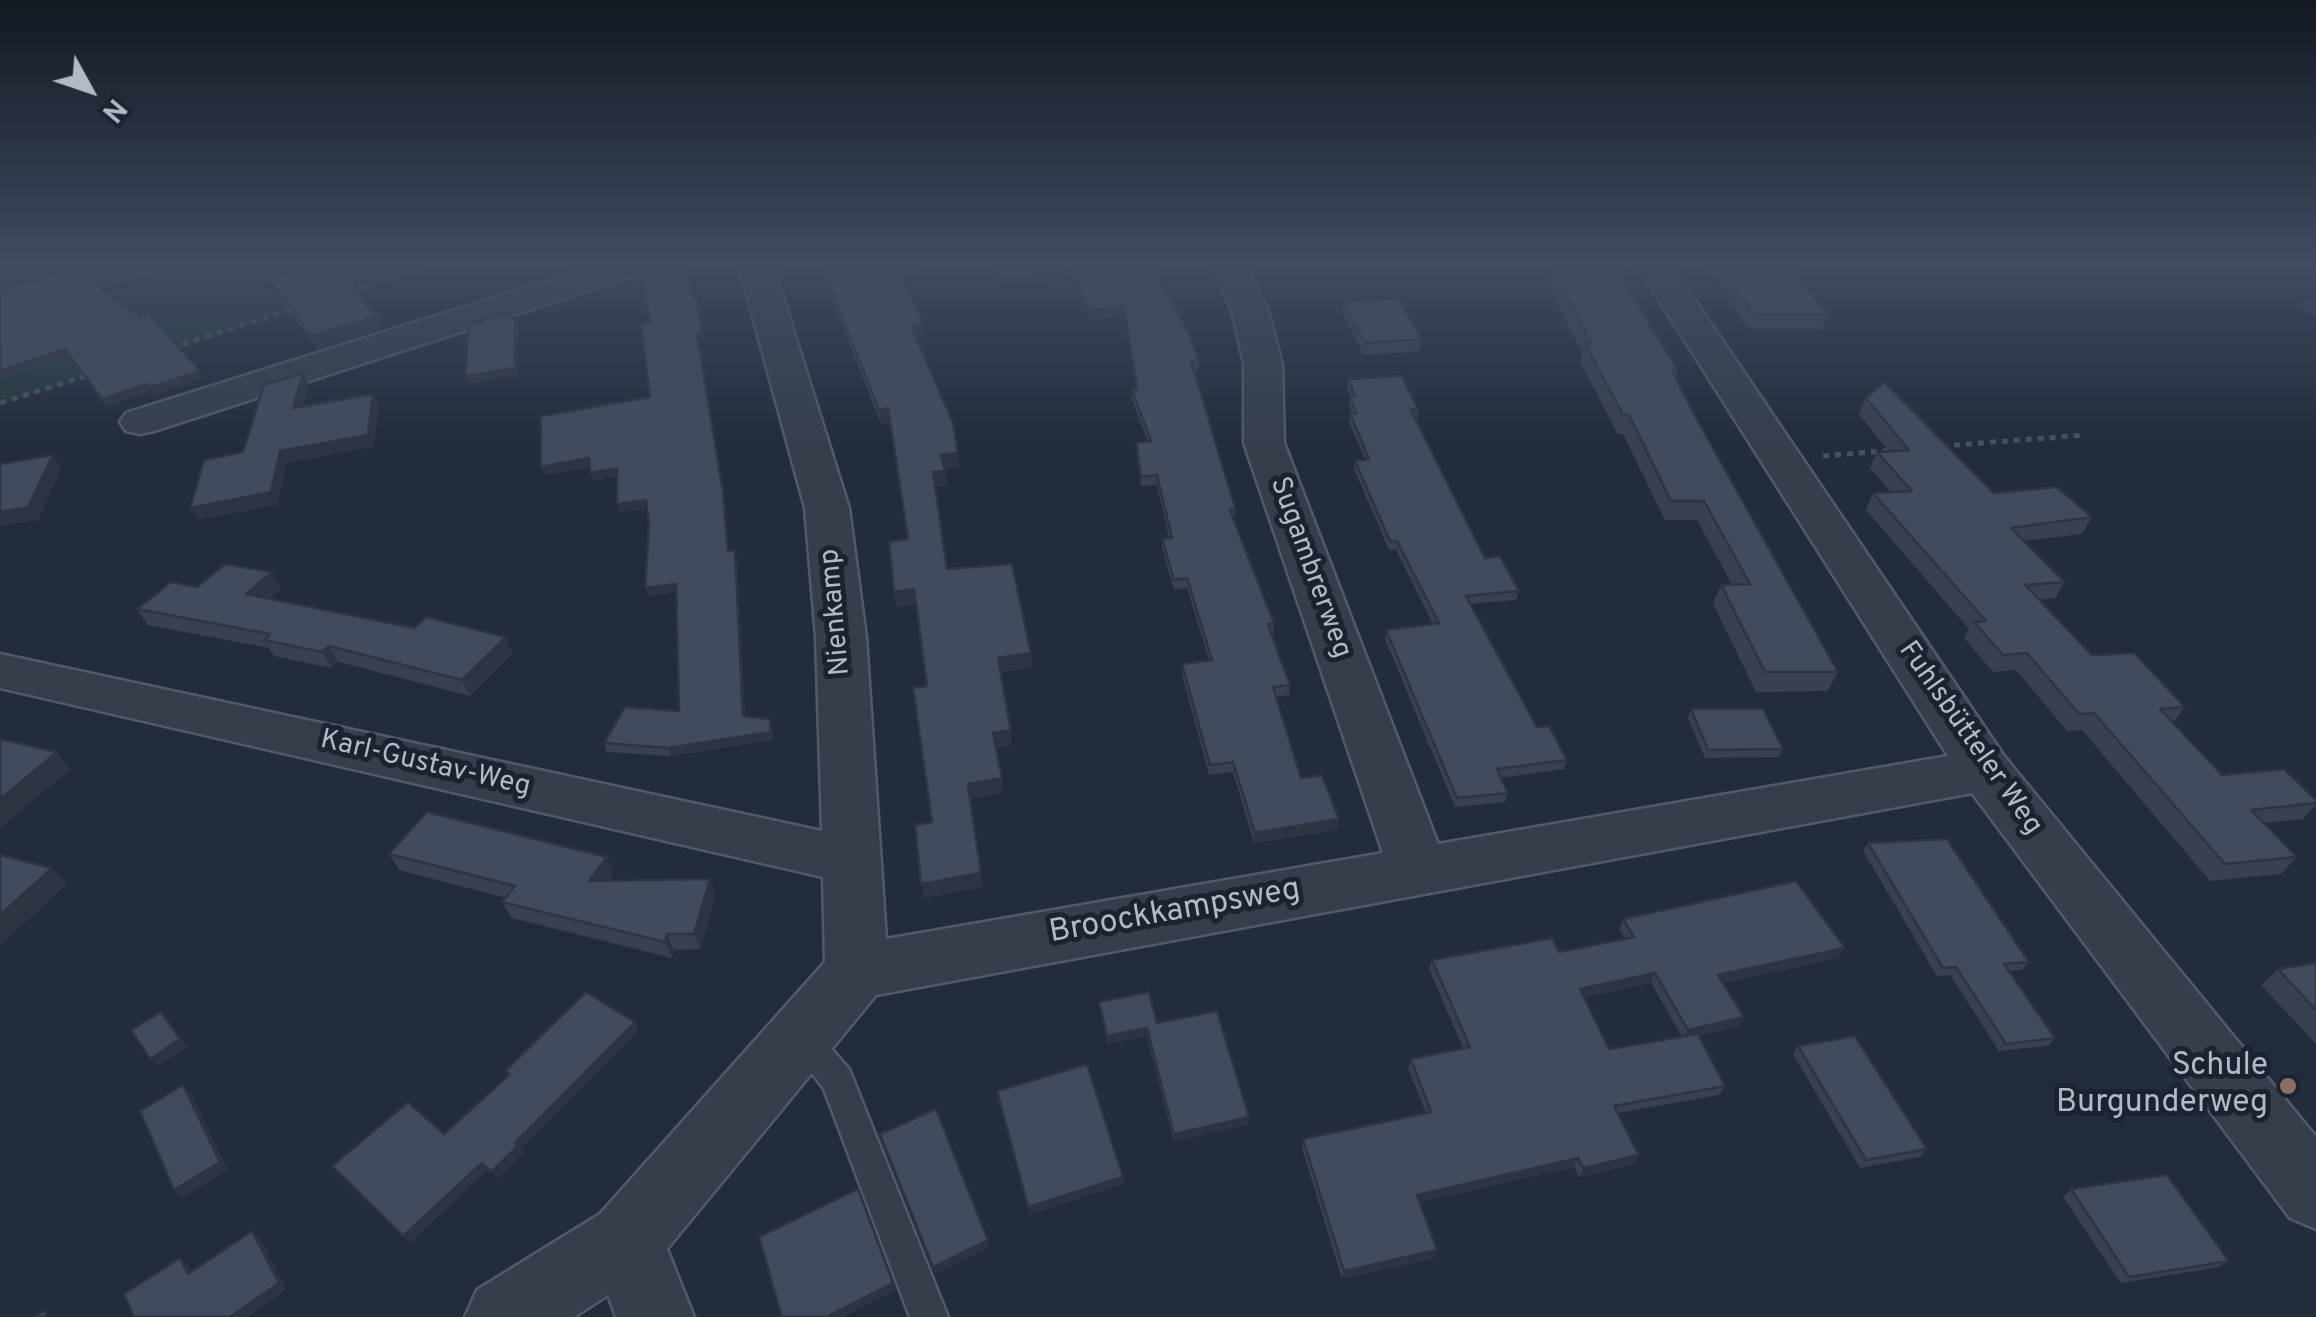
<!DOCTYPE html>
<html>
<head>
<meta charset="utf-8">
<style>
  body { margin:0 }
  #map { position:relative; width:2316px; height:1317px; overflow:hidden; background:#232c3c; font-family:Overpass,sans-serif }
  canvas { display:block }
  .north { position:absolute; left:40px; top:40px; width:100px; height:100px; -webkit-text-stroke:8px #1c2330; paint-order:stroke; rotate:130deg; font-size:28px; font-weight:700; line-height:40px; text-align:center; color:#b2b9c7 }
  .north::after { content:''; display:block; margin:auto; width:35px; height:45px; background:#b2b9c7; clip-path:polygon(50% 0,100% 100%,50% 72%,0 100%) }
</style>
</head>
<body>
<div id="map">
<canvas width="2316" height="1317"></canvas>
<div class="north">N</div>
</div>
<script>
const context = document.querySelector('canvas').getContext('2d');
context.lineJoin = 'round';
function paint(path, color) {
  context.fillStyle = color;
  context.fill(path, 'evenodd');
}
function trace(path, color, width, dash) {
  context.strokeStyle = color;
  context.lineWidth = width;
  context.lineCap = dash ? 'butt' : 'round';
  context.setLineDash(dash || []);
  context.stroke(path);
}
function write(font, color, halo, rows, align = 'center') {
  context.font = font + ' Overpass,sans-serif';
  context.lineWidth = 10;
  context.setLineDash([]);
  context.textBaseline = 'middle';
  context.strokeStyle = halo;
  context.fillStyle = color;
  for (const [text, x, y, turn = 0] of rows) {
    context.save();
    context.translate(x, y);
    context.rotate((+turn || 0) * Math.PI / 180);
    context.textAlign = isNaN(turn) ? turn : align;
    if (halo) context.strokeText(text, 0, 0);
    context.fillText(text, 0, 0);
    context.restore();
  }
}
paint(new Path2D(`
  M0 262H452L0 404Z`), '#25383d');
const lane = new Path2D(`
  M801 1023 813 1028 849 1069 948 1317H910L824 1089 785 1038 789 1028Z`);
const street = new Path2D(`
  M608 262H660L655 269 154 431 140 434 126 431 120 422 126 413Z
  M738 262H772L849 508 866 637 886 939 1383 853 1244 443V364L1233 314 1211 262H1245L1269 314 1282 364 1284 443 1438 844 1948 756 1635 262H1669L2004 756 2316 1137V1229L2290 1218 1972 793 876 995 667 1249 694 1317H616L608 1295 574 1317H465L477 1290 600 1214 825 962 823 877 0 688V654L822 831 816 637 805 508Z`);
trace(lane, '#525967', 5);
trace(street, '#525967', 5);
trace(new Path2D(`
  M92 289 176 262
  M347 291 436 262
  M171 348 292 309
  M0 403 92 374
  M1942 446 2085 435
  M1823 456 1895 450`), '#42555a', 5, [6, 6]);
paint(lane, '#363e4c');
paint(street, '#363e4c');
paint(new Path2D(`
  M817 262H919L920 272 903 275 923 324 925 337 917 338 960 467 944 469 947 485 935 486 947 569 1032 668 1001 672 1012 745 996 748 1003 793 971 799 983 887 924 898 932 822 927 686 916 604 897 607 894 592 908 539 890 422 881 424Z
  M993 262H1150L1199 361 1198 370H1194L1236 510 1234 520 1274 623 1273 633 1272 634 1290 685 1289 695 1276 697 1301 778 1337 830 1254 843 1233 772 1209 775 1182 674V664L1209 660 1187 588 1174 590 1162 548V538H1169L1157 485 1141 486 1136 443 1148 442 1132 399V390L1136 389 1125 315 1091 319 1073 278 1000 286Z
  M1547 262H1595L1678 370 1676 378 1694 414 1838 672 1828 691 1756 692 1713 604 1721 585H1732L1697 520H1665L1623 434H1618L1580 362 1582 353 1547 285 1551 270Z
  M1703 262H1786L1828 314 1822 329H1749Z
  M2302 262H2316V273Z
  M268 279 377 316 383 329 318 349 274 291Z
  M692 297 698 304 704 340 699 341 725 499 729 551 735 550 737 558 745 717 770 719 773 727V740L671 756 607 752 604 743 679 711 676 592 648 596 649 525 647 508 620 512 617 476 593 481 590 467 544 475 650 397V322Z
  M2316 298V316L2300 306 2305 299Z
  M1344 302 1422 339 1420 351 1363 355 1343 313Z
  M1348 379 1418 409 1417 418H1415L1485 558 1519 591 1516 600 1470 604 1537 727 1567 760 1564 769 1501 778 1508 793 1505 802 1455 807 1385 639 1386 630 1433 624 1396 550H1389L1354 469 1355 461 1365 460 1349 422 1350 413H1352L1349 405 1351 396 1347 388Z
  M1866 398 1994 493 2092 517 2082 534 2024 541 2065 582 2055 598 2039 600 2092 655 2185 707 2173 723 2222 775 2316 800V805L2303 819 2264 823 2297 857 2281 874 2210 881 2082 730 2067 731 2016 670 1993 672 1964 638 1969 629 1866 510 1873 493 1891 492 1870 468 1877 452H1889L1859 414Z
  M272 572 281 588 269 599 513 653 470 696 339 662 332 668 274 656 269 648 148 625 137 609 197 587Z
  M1691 709 1783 749 1779 757 1705 758 1688 718Z
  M1868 843 2029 962 2022 970 2009 971 2055 1038 2048 1046 1999 1051 1950 975 1937 976 1863 851Z
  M389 854 607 857 614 874 609 881 716 895 700 949 674 950 672 958 512 918 502 902 506 898 399 870Z
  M1623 919 1839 958 1723 983 1744 1017 1739 1027 1698 1036 1725 1086 1719 1095 1618 1113 1634 1164 1579 1177 1574 1167 1420 1202 1437 1250 1434 1258 1342 1279 1302 1148 1303 1139 1426 1113 1408 1068 1411 1059 1463 1048 1429 969 1432 960 1559 952 1625 939 1619 929ZM1651 983 1682 1037 1609 1049 1584 997Z
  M2316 963V1044L2261 985 2278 969Z
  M1099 1002 1157 1023 1248 1124 1174 1142 1147 1036 1107 1044Z
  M1798 1046 1927 1149 1920 1157 1860 1168 1793 1054Z
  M2071 1189 2229 1261 2219 1267 2121 1283 2063 1197Z`), '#394051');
paint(new Path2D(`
  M919 262 920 272 900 275 898 263Z
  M1072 269 1073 278 1000 286 999 277Z
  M696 297 704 340 699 341 725 499 730 559 697 333Z
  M1124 306 1125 315 1091 319 1090 310Z
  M377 316 383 329 318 349 312 336Z
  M515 321 518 328V376L468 384 465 376Z
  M923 324 925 337 913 339 911 326Z
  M65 349 70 357 0 380V371Z
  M200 371 204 378 154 395 150 387Z
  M303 373 309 385 299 420 293 408Z
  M147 384 152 392 107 406 102 399Z
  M373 394 379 406 374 447 286 463 278 505 198 520 190 508Z
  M888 408 891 422 881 424 879 410Z
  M958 453 960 467 943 469 941 455Z
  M53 455 62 468 38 520 0 526V512Z
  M589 458 592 466 544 475 541 467Z
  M617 468 620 476 593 481 590 473Z
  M945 471 947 485 935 486 933 472Z
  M646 500 649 507 620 512 617 504Z
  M735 550 737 558 745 725 743 716Z
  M272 572 281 588 256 610 246 594Z
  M676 584 679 592 648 596 645 588Z
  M914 589 917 604 897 607 894 592Z
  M506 637 513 653 470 696 462 680Z
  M329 646 339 662 332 668 322 652Z
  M1031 653 1032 668 1000 672 998 658Z
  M770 719 773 727V740L671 756 668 748Z
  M1011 730 1012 745 995 748 993 733Z
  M57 752 71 769 0 828V799Z
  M1002 778 1003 793 971 799 983 887 924 898 921 884 968 784Z
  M1339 819 1337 830 1254 843 1255 833Z
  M607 857 614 874 597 897 589 881Z
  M52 868 67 884 0 946V915Z
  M710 879 716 895 700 949 694 934Z
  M667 934 674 950 672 958 665 942Z
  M1845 948 1839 958 1713 985 1718 975Z
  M1655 973 1651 983 1576 998 1580 989Z
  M161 1012 169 1020 188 1047 158 1066 150 1059Z
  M1744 1017 1739 1027 1683 1039 1688 1030Z
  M635 1022 639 1030 521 1149 524 1153 497 1179 491 1172 515 1143Z
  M1147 1028V1036L1107 1044V1036Z
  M183 1085 191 1093 228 1170 183 1198 174 1190Z
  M1249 1117 1248 1124 1174 1142V1134Z
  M1639 1155 1634 1164 1579 1177 1583 1168Z
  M1578 1158 1574 1167 1414 1203 1417 1195Z
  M482 1163 488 1170 410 1243 403 1236Z
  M1123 1177 1124 1184 1029 1215 1028 1207Z
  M252 1231 260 1238 286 1290 248 1317H230Z
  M988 1240 990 1247 935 1274 933 1267Z
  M1437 1250 1434 1258 1342 1279 1344 1271Z
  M180 1258 189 1265 196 1281 188 1274Z
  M893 1283 896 1290 842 1317H826Z`), '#2e3442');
const building = new Path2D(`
  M320 262H331L377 316 312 336 268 279Z
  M656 262H684L692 297H696L702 332 697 333 723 491 728 551 735 550 743 716 770 719 771 732 668 748 604 743 625 707 679 711 676 584 645 588 649 525 646 500 617 504V468L590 473 589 458 541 467V416L650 397 641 324 650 322 640 270 654 265Z
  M820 262H901L898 263 923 324 911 326 953 423 958 453 941 455 945 471 933 472 947 569 1012 564 1031 653 998 658 1011 730 993 733 1002 778 968 784 981 873 921 884 915 825 932 822 913 688 927 686 914 589 894 592 889 542 908 539 888 408 879 410Z
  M995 262H1150L1189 334 1199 361H1191L1236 510H1230L1274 623 1268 624 1290 685 1273 687 1301 778 1322 775 1339 819 1255 833 1233 762 1210 765 1182 664 1212 660 1187 578 1174 580 1162 538H1172L1157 475 1141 477 1136 443 1151 441 1132 390 1137 389 1124 306 1090 310 1072 269 999 277Z
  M1559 262H1595L1598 267H1614L1678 370 1672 371 1694 414 1838 672H1765L1721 585 1750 584 1704 501H1671L1629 415H1623L1585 344H1592L1551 268H1561Z
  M1717 262H1786L1828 314 1754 315Z
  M72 268 140 317 149 314 200 371 150 387 147 384 102 399 65 349 0 371V292Z
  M1398 298 1422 339 1365 343 1344 302Z
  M2316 298V305L2305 299Z
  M507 313 515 321V368L465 376 469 325Z
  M303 373 293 408 373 394 368 435 280 451 271 492 190 508 204 460 243 452 264 385Z
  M1402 376 1418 409 1411 410 1485 558 1500 556 1519 591 1466 596 1537 727 1549 726 1567 760 1497 769 1508 793 1457 798 1386 630 1439 623 1397 541H1390L1355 461 1369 459 1350 413H1356L1350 396H1355L1348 379Z
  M1884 382 1994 493 2057 487 2092 517 2011 528 2065 582 2025 585 2092 655 2134 653 2185 707 2160 709 2222 775 2284 769 2316 800V803L2251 810 2297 857 2225 864 2094 713 2079 714 2027 653 2003 655 1974 622 1986 621 1873 493 1912 491 1877 452 1909 450 1866 398Z
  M53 455 28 507 0 512V464Z
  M225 564 272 572 246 594 414 628 426 617 506 637 462 680 329 646 322 652 264 640 270 634 137 609 171 582 197 587Z
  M1691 709H1763L1783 749 1708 750Z
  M0 739 57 752 0 799Z
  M427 812 607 857 589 881 710 879 694 934H667L665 942 502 902 515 886 389 854Z
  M1947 839 2029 962 2004 964 2055 1038 2006 1044 1956 967 1943 968 1868 843Z
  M0 855 52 868 0 915Z
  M1796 881 1845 948 1718 975 1744 1017 1688 1030 1655 973 1580 989 1609 1049 1698 1034 1725 1086 1614 1106 1639 1155 1583 1168 1578 1158 1417 1195 1437 1250 1344 1271 1303 1139 1431 1112 1411 1059 1470 1047 1432 960 1552 938 1559 952 1634 937 1623 919Z
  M2316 963V1010L2278 969Z
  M586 992 635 1022 515 1143 518 1146 491 1172 482 1163 403 1236 332 1166 408 1102 444 1134 510 1074 505 1071Z
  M1149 992 1157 1023 1217 1011 1249 1117 1174 1134 1147 1028 1107 1036 1099 1002Z
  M161 1012 180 1039 150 1059 131 1030Z
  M1855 1036 1927 1149 1866 1160 1798 1046Z
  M1087 1064 1123 1177 1028 1207 997 1091Z
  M183 1085 220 1162 174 1190 140 1111Z
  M936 1109 988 1240 933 1267 880 1134Z
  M2167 1175 2229 1261 2129 1277 2071 1189Z
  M858 1189 893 1283 826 1317H782L759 1237Z
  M252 1231 279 1283 230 1317H134L124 1294 180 1258 188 1274Z
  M45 1310 47 1317H34Z`);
paint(building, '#424b5e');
trace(building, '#2e3442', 2.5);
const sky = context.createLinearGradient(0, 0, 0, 446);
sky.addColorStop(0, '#131821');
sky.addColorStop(0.59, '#3f4b61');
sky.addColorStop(1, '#3f4b6100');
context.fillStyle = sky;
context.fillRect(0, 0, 2316, 446);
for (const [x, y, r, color] of [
  [2288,1086,10,"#8d6e63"]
]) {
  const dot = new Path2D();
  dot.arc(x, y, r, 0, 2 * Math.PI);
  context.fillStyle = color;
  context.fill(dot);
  trace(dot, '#1c2330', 4);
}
write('28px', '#b2b9c7', '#1c2330', [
  ["Sugambrerweg",1309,568,70],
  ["Nienkamp",837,612,-95],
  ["Fuhlsbütteler Weg",1969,739,55],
  ["Karl-Gustav-Weg",425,765,13]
]);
write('32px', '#b2b9c7', '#1c2330', [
  ["Broockkampsweg",1175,913,-10]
]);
write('32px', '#b2b9c7', '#1c2330', [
  ["Schule",2268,1068],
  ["Burgunderweg",2268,1105]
], 'right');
</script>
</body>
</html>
